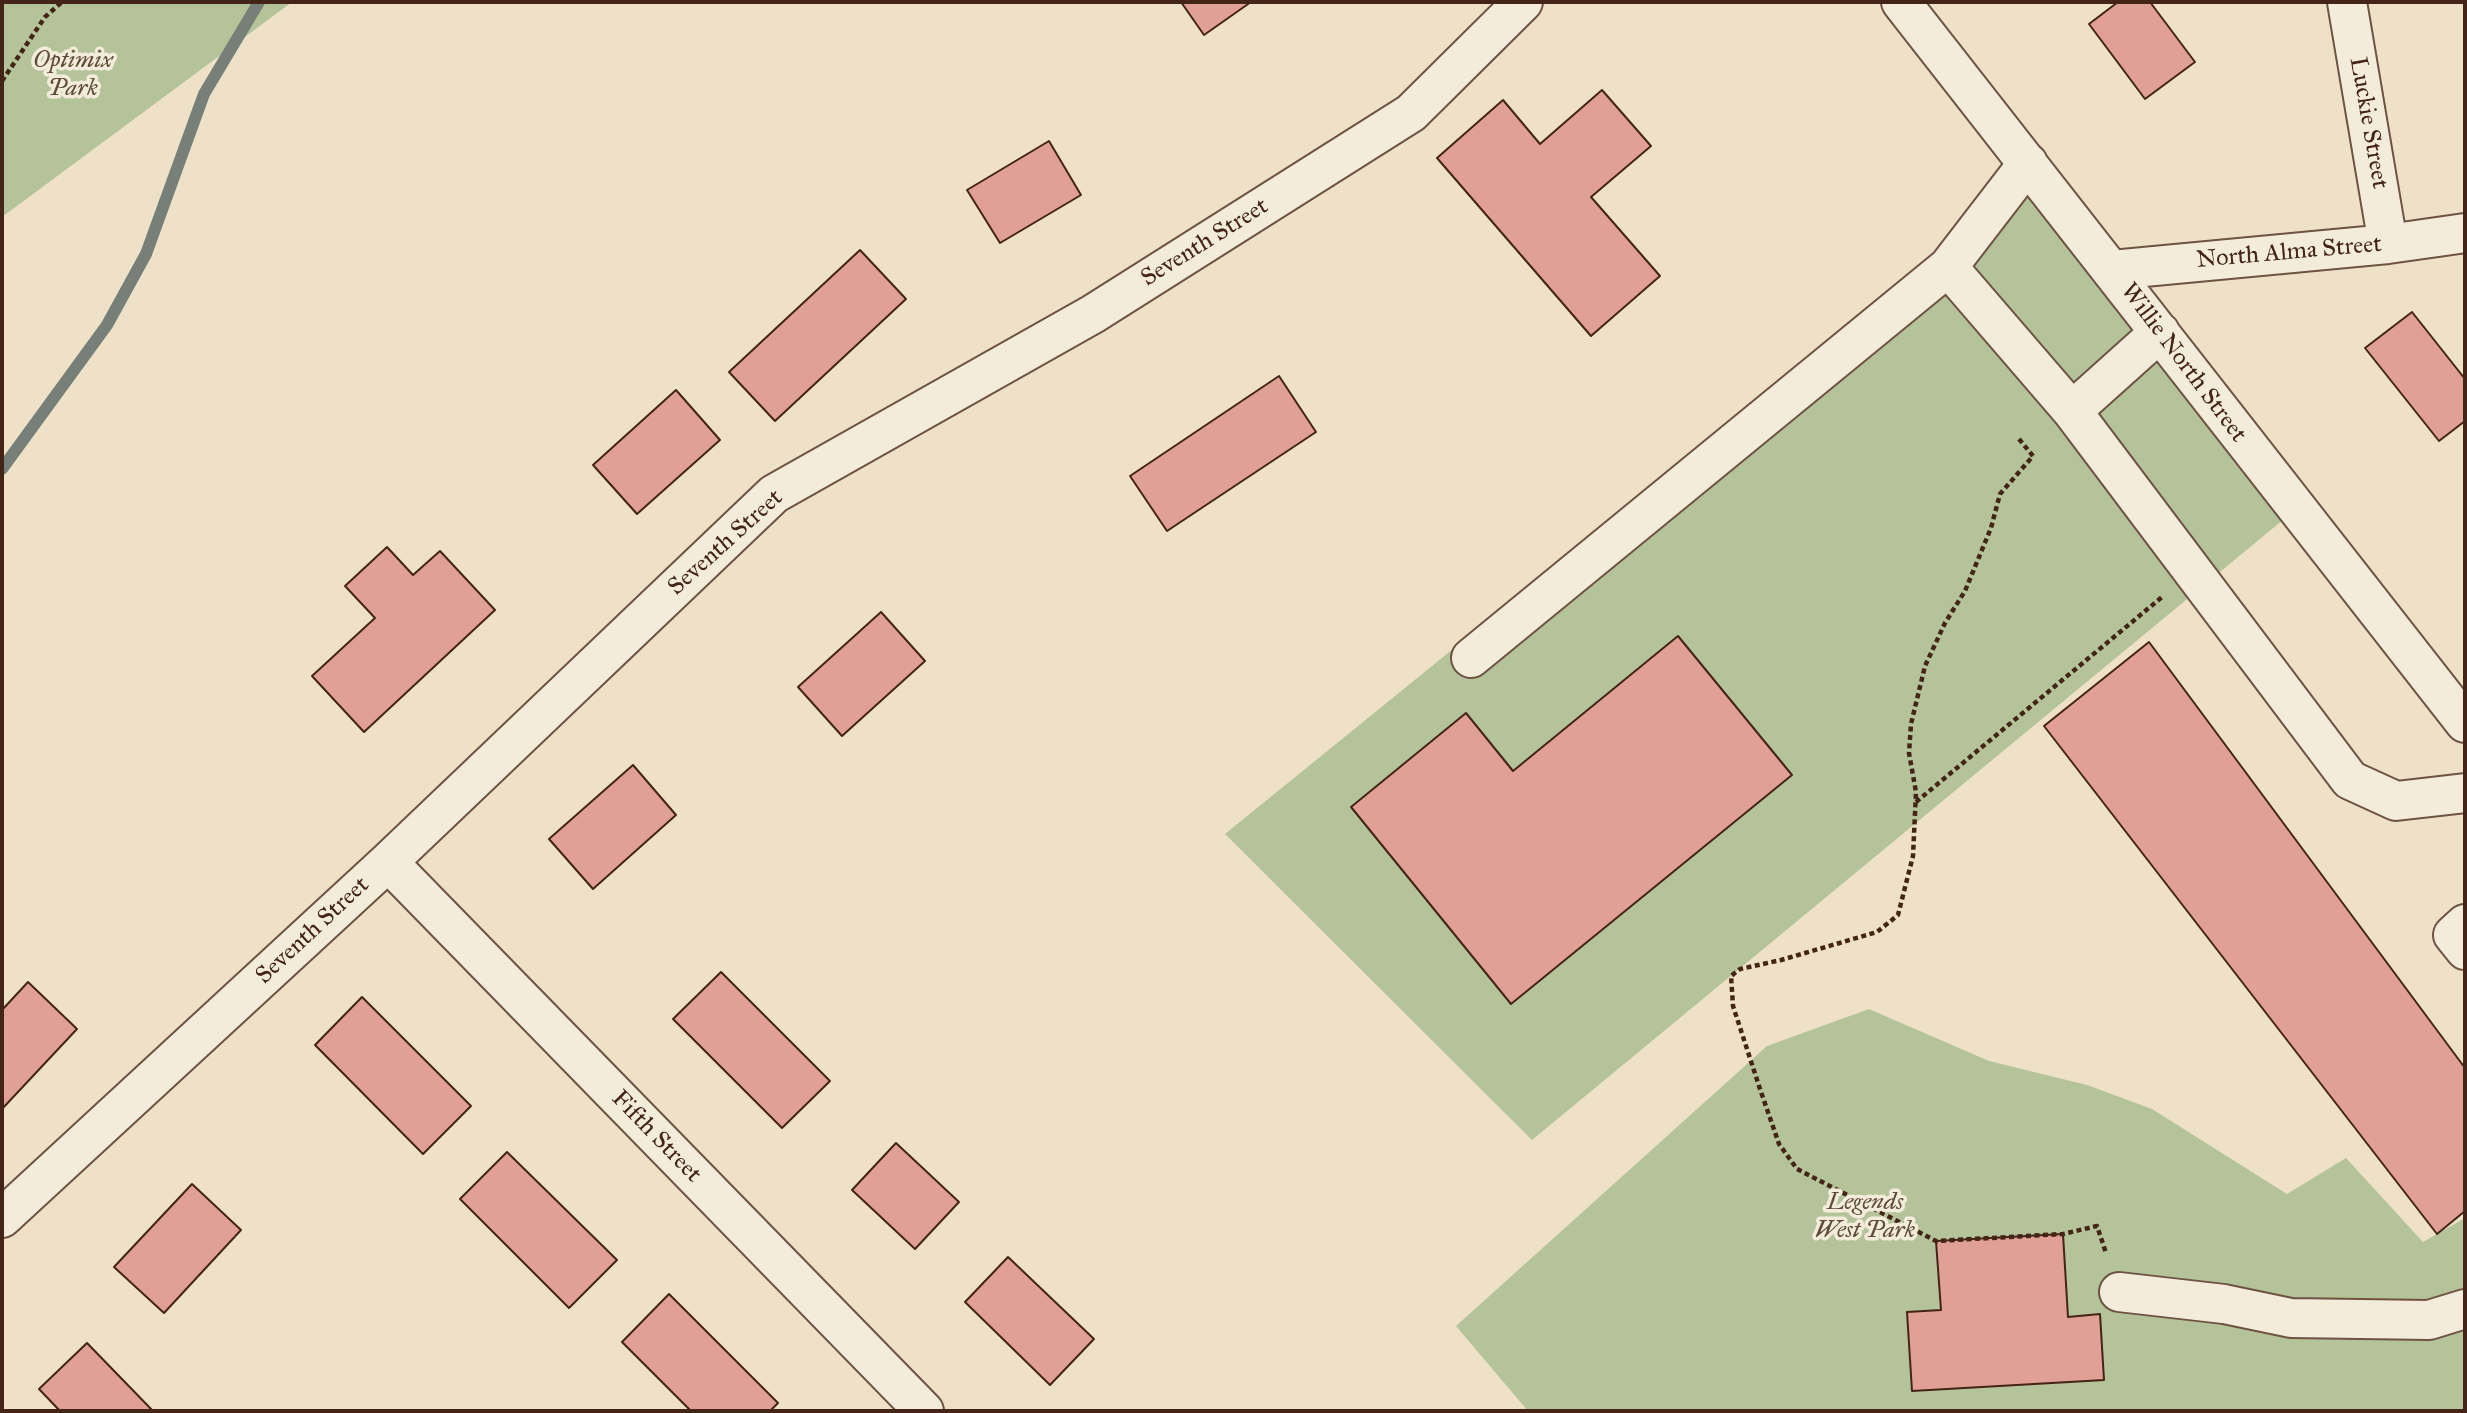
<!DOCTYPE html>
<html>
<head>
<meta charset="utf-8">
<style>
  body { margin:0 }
  #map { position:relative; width:2467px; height:1413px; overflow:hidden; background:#eee1c7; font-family:"IM FELL Great Primer",serif }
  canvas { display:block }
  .frame { position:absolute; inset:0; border:4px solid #442417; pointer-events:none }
</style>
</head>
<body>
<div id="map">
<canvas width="2467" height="1413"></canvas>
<div class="frame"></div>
</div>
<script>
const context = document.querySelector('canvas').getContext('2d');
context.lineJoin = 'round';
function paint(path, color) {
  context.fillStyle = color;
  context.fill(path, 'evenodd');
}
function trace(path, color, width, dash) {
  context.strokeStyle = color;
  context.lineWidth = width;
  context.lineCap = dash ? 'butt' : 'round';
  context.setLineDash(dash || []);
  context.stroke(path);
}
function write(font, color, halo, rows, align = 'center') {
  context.font = font + ' "IM FELL Great Primer",serif';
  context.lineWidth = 7;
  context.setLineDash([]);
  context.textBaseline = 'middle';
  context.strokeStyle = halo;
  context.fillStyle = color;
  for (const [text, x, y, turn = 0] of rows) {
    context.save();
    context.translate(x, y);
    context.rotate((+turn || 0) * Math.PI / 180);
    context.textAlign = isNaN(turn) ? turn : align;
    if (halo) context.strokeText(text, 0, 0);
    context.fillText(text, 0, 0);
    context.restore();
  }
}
paint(new Path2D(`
  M2 2H292L2 217Z
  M2037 175 2295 510 1532 1140 1225 834Z
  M1869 1009 1989 1061 2087 1085 2152 1109 2287 1194 2346 1158 2423 1242 2465 1218V1411H1528L1456 1326 1767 1046Z`), '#b4c399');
trace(new Path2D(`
  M2 469 107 325 146 254 204 94 259 2`), '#778078', 12);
const building = new Path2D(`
  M1181 2H1251L1204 35Z
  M2118 2H2150L2195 62 2145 99 2089 24Z
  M1602 90 1651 146 1591 197 1660 276 1591 336 1437 158 1503 100 1540 144Z
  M1049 141 1081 195 1000 243 967 190Z
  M860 250 906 299 775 421 729 372Z
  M2412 312 2465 379V421L2439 441 2365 348Z
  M1279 376 1316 432 1167 531 1130 476Z
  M676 390 720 440 637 514 593 465Z
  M387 547 413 575 440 551 495 610 364 732 312 676 375 618 345 586Z
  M881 612 925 661 842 736 798 687Z
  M1678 636 1792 775 1511 1004 1351 807 1466 713 1513 771Z
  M2149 642 2465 1068V1211L2437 1234 2044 726Z
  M633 765 676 815 593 889 549 839Z
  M721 972 830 1081 782 1128 673 1019Z
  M28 982 77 1029 2 1109V1010Z
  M362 997 471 1106 423 1154 315 1045Z
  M896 1143 959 1202 915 1249 852 1190Z
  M507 1152 617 1260 569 1308 460 1199Z
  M192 1184 241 1230 164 1313 114 1267Z
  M2063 1234 2068 1317 2100 1314 2104 1380 1912 1391 1907 1312 1941 1310 1936 1241Z
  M1008 1257 1094 1339 1050 1385 965 1302Z
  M669 1294 778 1403 770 1411H691L622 1342Z
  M87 1343 153 1411H60L39 1389Z`);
paint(building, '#e1a096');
trace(building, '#442417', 2);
const minor = new Path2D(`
  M1901 2 2465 723
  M2347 2 2388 244
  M1948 267 2028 163
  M2112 270 2388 244 2465 233
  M2072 411 2160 332
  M1471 658 1948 267 2072 411 2350 780 2396 801 2465 793
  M388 862 924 1411
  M2465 924 2453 935 2465 950
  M2 1218 388 862 774 494 1093 314 1411 113 1523 2
  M2119 1292 2224 1304 2291 1318 2429 1320 2465 1309`);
trace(minor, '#6e5343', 42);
trace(new Path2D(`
  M2 81 45 17 62 2
  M2019 439 2033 456 2000 494 1991 528 1965 591 1945 623 1925 666 1911 724 1909 753 1916 792 1913 856 1898 915 1877 932 1781 960 1740 969 1731 976 1733 1006 1760 1089 1779 1144 1797 1169 1936 1241 2063 1234 2097 1226 2106 1253
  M1916 802 2162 597`), '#442417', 4.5, [5, 3.5]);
trace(minor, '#f4ecdb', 38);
write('italic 24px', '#604c38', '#f4ecdb', [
  ["Optimix",73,61],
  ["Park",73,89],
  ["Legends",1865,1203],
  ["West Park",1865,1231]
]);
write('24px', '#442417', '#f4ecdb', [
  ["Luckie Street",2368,123,80],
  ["Seventh Street",1205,243,-32],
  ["North Alma Street",2289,253,-5],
  ["Willie North Street",2183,363,53],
  ["Seventh Street",726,543,-42],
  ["Seventh Street",313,931,-43],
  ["Fifth Street",656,1137,46]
]);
</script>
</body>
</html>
